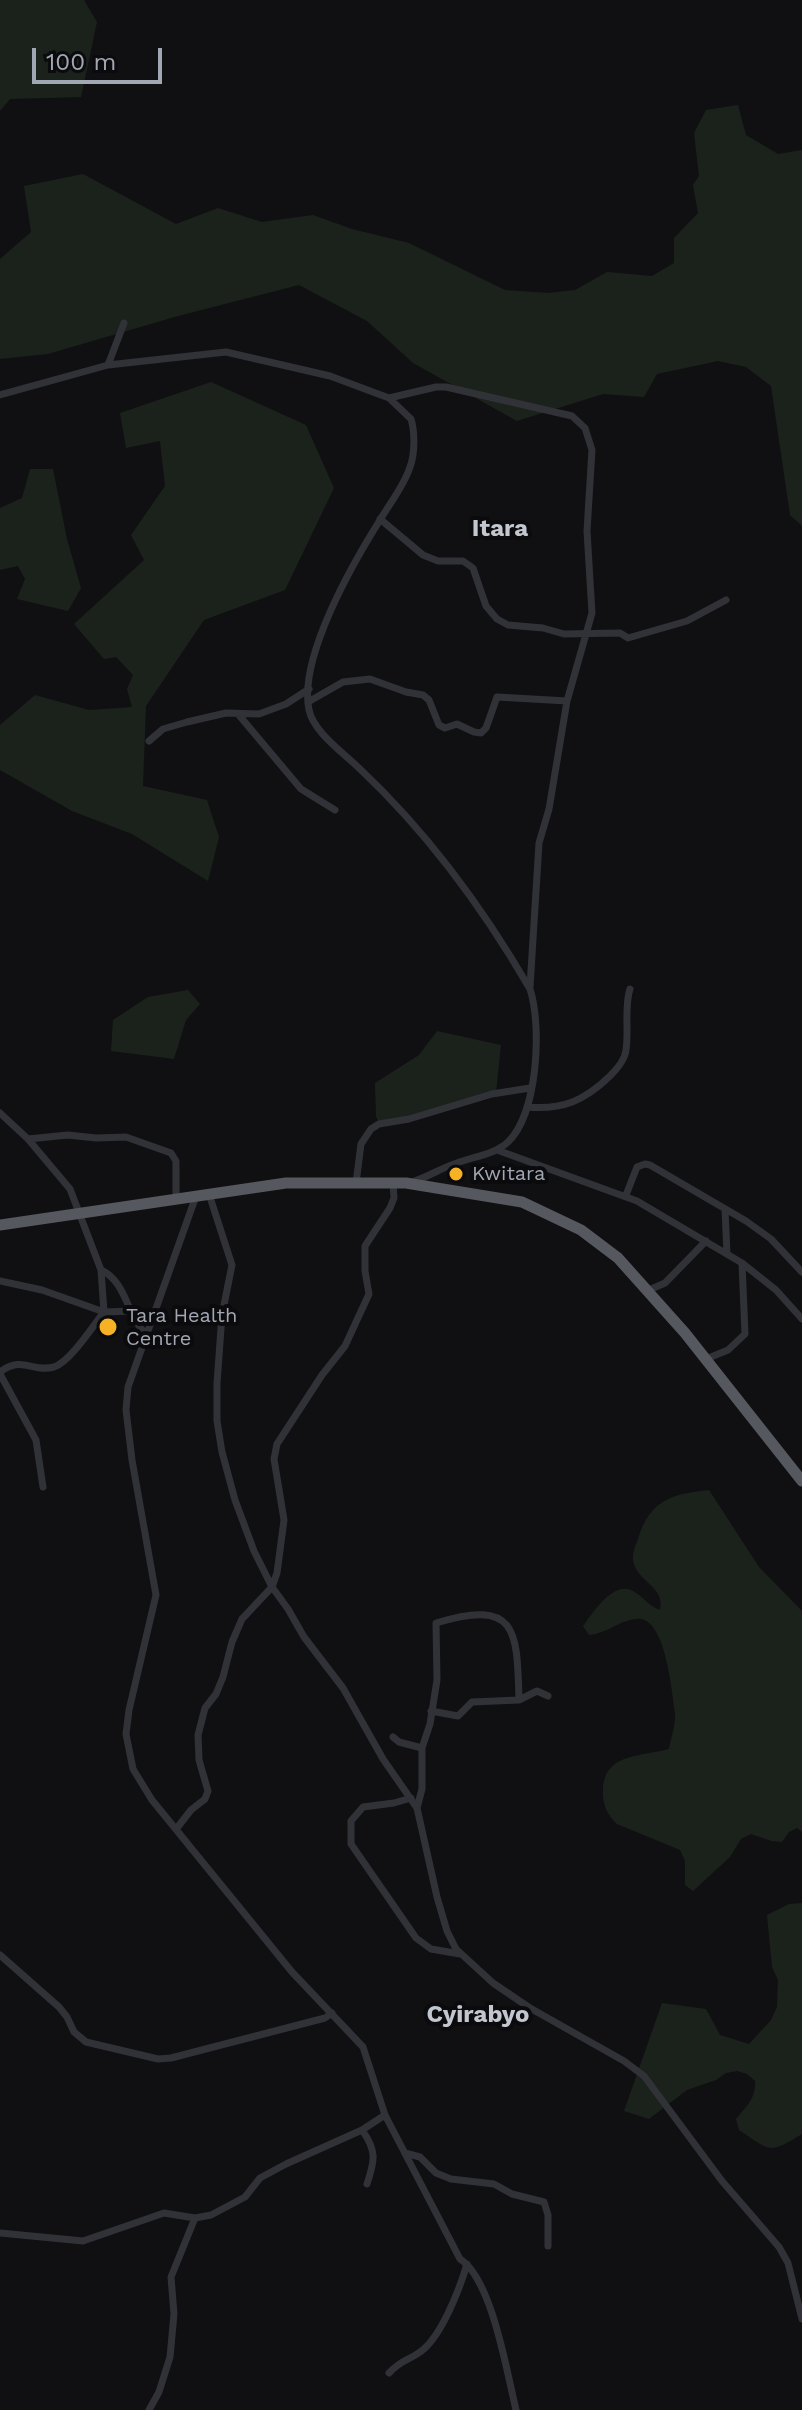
<!DOCTYPE html>
<html>
<head>
<meta charset="utf-8">
<style>
  body { margin:0 }
  #map { position:relative; width:802px; height:2410px; overflow:hidden; background:#101012; font-family:"Work Sans",sans-serif }
  canvas { display:block }
  .scale { position:absolute; left:32px; top:48px; width:130px; height:36px; box-sizing:border-box; border:4px solid #a1a7b3; border-top:0; padding-left:10px; font-size:24px; line-height:28px; white-space:nowrap; color:#a1a7b3; -webkit-text-stroke:6px #0b0b0d; paint-order:stroke }
</style>
</head>
<body>
<div id="map">
<canvas width="802" height="2410"></canvas>
<div class="scale">100 m</div>
</div>
<script>
const context = document.querySelector('canvas').getContext('2d');
context.lineJoin = 'round';
function paint(path, color) {
  context.fillStyle = color;
  context.fill(path, 'evenodd');
}
function trace(path, color, width, dash) {
  context.strokeStyle = color;
  context.lineWidth = width;
  context.lineCap = dash ? 'butt' : 'round';
  context.setLineDash(dash || []);
  context.stroke(path);
}
function write(font, color, halo, rows, align = 'center') {
  context.font = font + ' "Work Sans",sans-serif';
  context.lineWidth = 8;
  context.setLineDash([]);
  context.textBaseline = 'middle';
  context.strokeStyle = halo;
  context.fillStyle = color;
  for (const [text, x, y, turn = 0] of rows) {
    context.save();
    context.translate(x, y);
    context.rotate((+turn || 0) * Math.PI / 180);
    context.textAlign = isNaN(turn) ? turn : align;
    if (halo) context.strokeText(text, 0, 0);
    context.fillText(text, 0, 0);
    context.restore();
  }
}
paint(new Path2D(`
  M0 0H84L97 22 81 97 10 99 0 111Z
  M738 105 746 135 778 154 802 150V526L790 515 771 386 746 367 718 361 657 374 644 397 603 394 517 421 413 363 367 321 299 285 178 316 48 354 0 359V259L31 232 24 186 83 174 176 224 218 208 262 222 313 215 352 229 409 243 505 290 548 293 575 290 607 272 652 276 674 263V238L698 213 693 185 699 176 694 133 706 110Z
  M211 382 306 425 334 488 285 590 204 620 146 706 143 786 207 800 219 837 208 881 132 834 72 811 0 770V725L35 695 89 710 132 707 127 689 133 675 116 657 104 659 74 624 144 560 131 535 165 486 160 441 126 448 120 413Z
  M30 469H53L67 539 81 588 68 611 17 599 25 579 18 566 0 570V508L22 498Z
  M188 990 200 1004 186 1020 174 1059 111 1051 113 1020 148 997Z
  M437 1031 501 1045 496 1093 379 1124 376 1116 375 1083 419 1055Z
  M709 1490 759 1567 802 1611V1832L797 1828 789 1832 782 1842 772 1841 751 1834 741 1839 730 1857 693 1891 685 1885V1861L680 1850 617 1824C608 1816 602 1804 603 1791 604 1753 639 1757 669 1749 671 1738 676 1723 675 1713 672 1692 666 1623 641 1619 624 1617 607 1634 589 1635L583 1626C593 1613 613 1580 633 1591 644 1597 648 1606 660 1610 665 1587 640 1583 634 1564 631 1556 635 1546 638 1539 650 1500 671 1494 709 1490Z
  M802 1903V2134C768 2155 771 2151 739 2130L736 2119C747 2106 756 2098 755 2081L747 2074 737 2071 726 2073 716 2080 687 2090 649 2119 624 2111 662 2003 706 2009 720 2035 749 2044 771 2020 777 2007 778 1980 772 1967 767 1915 789 1904Z`), '#1b221c');
trace(new Path2D(`
  M108 365 124 323
  M0 395 108 365 226 352 330 376 389 398 411 419C415 432 415 454 410 467 404 486 390 503 380 520 353 563 298 658 309 710 314 733 344 753 360 769 429 834 483 908 530 989 542 1026 538 1113 508 1142 494 1155 474 1156 457 1163 441 1168 428 1177 412 1182
  M389 398 436 387H446L572 416 585 428 592 450 587 531 592 613 567 701 549 809 539 843 530 987
  M380 519 423 555 438 561H463L473 568 486 606 497 619 508 625 543 628 564 634 620 633 628 638 687 621 726 600
  M308 702 343 682 370 679 406 692 423 695 429 700 439 725 445 728 457 724 474 732 481 733 486 728 497 697 567 701
  M238 714 301 789 335 810
  M149 741 163 729 187 722 226 713 259 714 286 704 309 689
  M527 1107C563 1110 584 1101 610 1076 617 1069 625 1060 626 1050 629 1031 624 1006 630 989
  M0 1113 28 1139 70 1189 101 1270 104 1312C93 1326 70 1362 54 1367 32 1373 23 1355 0 1372
  M28 1139 68 1135 96 1138 126 1137 171 1153 176 1161V1197
  M497 1150 637 1201 742 1263 776 1290 802 1319
  M356 1183 361 1144 371 1129 379 1124 409 1119 492 1094 530 1088
  M209 1194 232 1265 222 1315 217 1383V1421L222 1452 235 1500 254 1551 272 1587 288 1609 304 1637 343 1688 383 1759 417 1808 437 1897 447 1931 456 1949 493 1983 530 2008 624 2061 644 2076 722 2181 779 2247 788 2263 802 2319
  M626 1195 637 1167 645 1164 650 1165 746 1221 771 1239 802 1272
  M196 1196 128 1387 126 1410 132 1460 156 1595 129 1710 126 1734 133 1769 152 1800 292 1972 363 2047 385 2115 460 2259C492 2279 507 2373 516 2410
  M725 1210 727 1254
  M101 1270C127 1282 127 1317 146 1334
  M0 1281 42 1290 104 1312 133 1311
  M649 1290 665 1283 706 1241
  M706 1359 728 1350 745 1334 742 1263
  M0 1374 36 1440 43 1487
  M431 1711 458 1716 472 1702 519 1700 537 1691 548 1696
  M393 1737 399 1742 422 1748
  M411 1798 394 1803 363 1807 351 1821V1844L416 1938 431 1949 460 1954
  M417 1808 422 1789V1748L430 1724 437 1680 436 1623C518 1598 517 1631 519 1700
  M177 1828 191 1810 205 1799 208 1791 199 1760 198 1735 205 1708 216 1694 223 1677 232 1642 242 1619 272 1587 277 1573 284 1520 274 1459 277 1444 322 1375 345 1346 369 1294 365 1271V1246L390 1208 394 1198 393 1183
  M0 1955 59 2007 67 2017 74 2032 86 2042 158 2059 171 2058 325 2018 332 2013
  M362 2130C377 2151 375 2160 367 2184
  M405 2153 420 2157 436 2173 451 2179 494 2184 512 2194 544 2202 548 2215V2246
  M0 2233 83 2241 164 2213 195 2218 211 2215 245 2197 260 2178 286 2164 362 2130 385 2115
  M389 2373C402 2359 408 2361 420 2352 441 2338 460 2288 467 2264
  M149 2410 159 2392 170 2357 174 2314 171 2277 195 2218`), '#313237', 7);
trace(new Path2D(`
  M0 1225 286 1183H406L522 1202 581 1230 618 1258 685 1333 802 1481`), '#55585f', 11);
for (const [x, y, r, color] of [
  [456,1174,8,"#f7b124"],
  [108,1327,10,"#f7b124"]
]) {
  const dot = new Path2D();
  dot.arc(x, y, r, 0, 2 * Math.PI);
  context.fillStyle = color;
  context.fill(dot);
  trace(dot, '#0b0b0d', 3);
}
write('20px', '#a1a7b3', '#0b0b0d', [
  ["Kwitara",472,1174],
  ["Tara Health",126,1316],
  ["Centre",126,1339]
], 'left');
write('bold 24px', '#c2c6cf', '#0b0b0d', [
  ["Itara",500,529],
  ["Cyirabyo",478,2015]
]);
</script>
</body>
</html>
